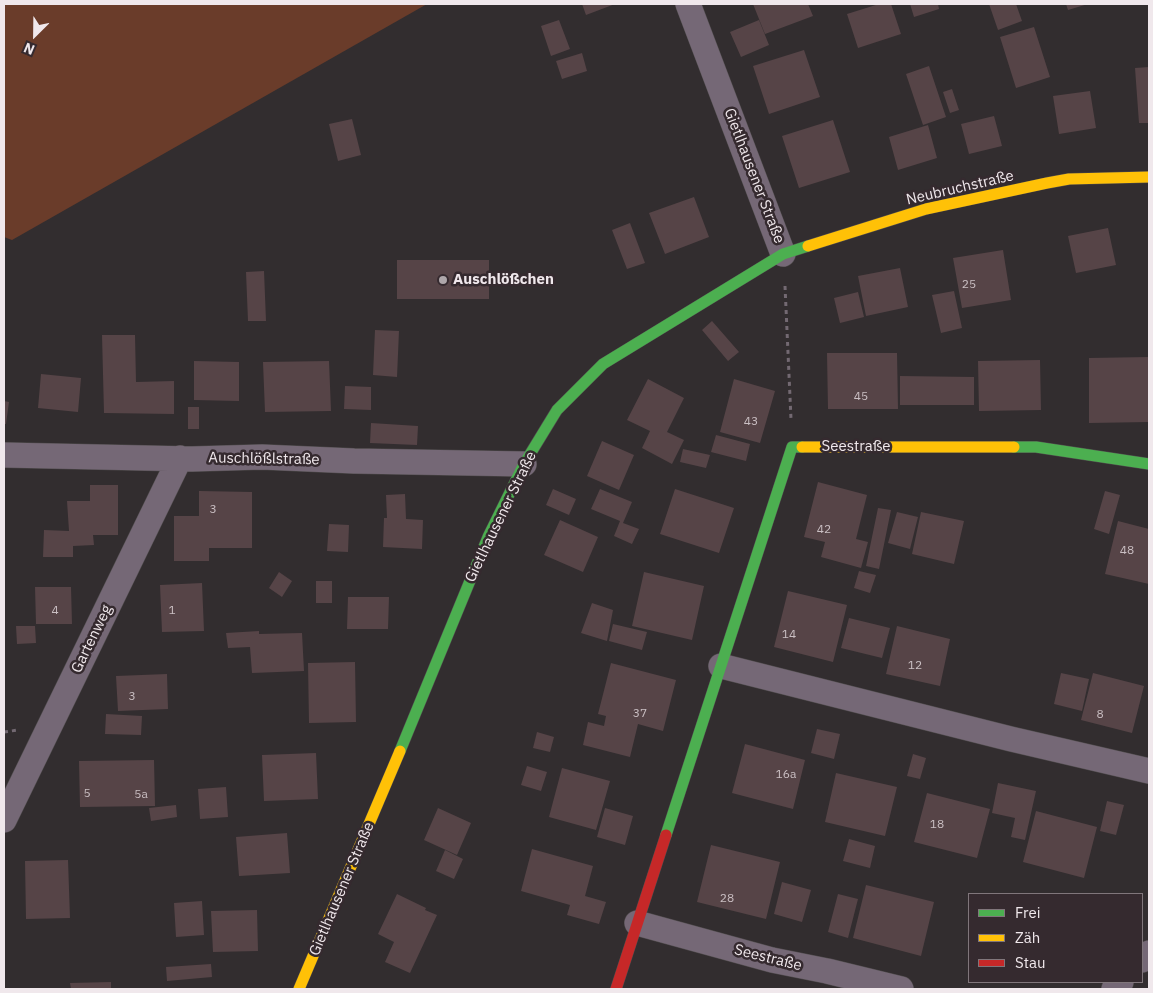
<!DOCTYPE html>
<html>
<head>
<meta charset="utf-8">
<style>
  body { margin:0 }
  #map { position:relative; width:1153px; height:993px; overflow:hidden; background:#322d2f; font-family:"IBM Plex Sans",sans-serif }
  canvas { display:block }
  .frame { position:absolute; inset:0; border:5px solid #f0e8ec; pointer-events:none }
  .legend { position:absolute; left:968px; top:893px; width:175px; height:90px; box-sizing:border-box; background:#352a2f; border:1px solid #80767b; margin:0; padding:6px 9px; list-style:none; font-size:15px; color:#f0e8ec }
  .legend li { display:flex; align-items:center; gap:10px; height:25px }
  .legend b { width:25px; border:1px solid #80767b }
  .north { position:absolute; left:10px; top:10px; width:50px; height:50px; -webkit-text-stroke:4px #352a2f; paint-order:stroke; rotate:203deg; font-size:14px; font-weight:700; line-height:20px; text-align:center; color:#f0e8ec }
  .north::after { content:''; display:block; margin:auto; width:18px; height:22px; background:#f0e8ec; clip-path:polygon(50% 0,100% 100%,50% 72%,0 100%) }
</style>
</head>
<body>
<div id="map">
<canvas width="1153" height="993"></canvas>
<div class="frame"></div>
<ul class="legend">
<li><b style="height:6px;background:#4caf50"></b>Frei</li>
<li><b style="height:6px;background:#ffc107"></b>Zäh</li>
<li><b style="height:6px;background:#c62828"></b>Stau</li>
</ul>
<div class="north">N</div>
</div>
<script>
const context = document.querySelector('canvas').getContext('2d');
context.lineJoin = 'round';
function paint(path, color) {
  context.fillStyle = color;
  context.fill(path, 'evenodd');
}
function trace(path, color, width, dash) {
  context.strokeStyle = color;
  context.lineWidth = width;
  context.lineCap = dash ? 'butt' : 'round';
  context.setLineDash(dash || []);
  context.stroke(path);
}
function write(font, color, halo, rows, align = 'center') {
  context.font = font + ' "IBM Plex Sans",sans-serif';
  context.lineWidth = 5;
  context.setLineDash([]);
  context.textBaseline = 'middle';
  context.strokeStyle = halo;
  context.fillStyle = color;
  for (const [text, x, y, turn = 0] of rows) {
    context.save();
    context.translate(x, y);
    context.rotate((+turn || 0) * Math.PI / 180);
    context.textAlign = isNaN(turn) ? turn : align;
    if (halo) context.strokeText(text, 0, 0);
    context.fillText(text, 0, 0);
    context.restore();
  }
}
paint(new Path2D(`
  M4 4H427L12 240 4 237Z`), '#6a3c2a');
paint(new Path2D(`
  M582 4H615L586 15Z
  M753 4H808L813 16 765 34Z
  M879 4H891L901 34 858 48 847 14Z
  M910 4H938L939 9 914 17Z
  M989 4H1016L1022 21 998 30Z
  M1066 4H1088L1068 10Z
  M559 20 570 49 551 56 541 26Z
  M759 20 769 45 741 57 730 32Z
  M1034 27 1050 77 1016 88 1000 37Z
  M804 50 820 97 769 114 753 66Z
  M582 53 587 71 562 79 556 61Z
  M929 66 946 117 923 125 906 74Z
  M1149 67V123H1139L1135 68Z
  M952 89 959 110 950 113 943 92Z
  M1090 91 1096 128 1059 134 1053 96Z
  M994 116 1002 146 969 154 961 124Z
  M352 119 361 155 338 161 329 124Z
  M833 120 850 172 799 188 782 136Z
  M928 125 937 158 898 170 889 137Z
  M694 197 709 237 665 254 649 213Z
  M630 223 645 263 627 269 612 230Z
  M1108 228 1116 265 1076 273 1068 236Z
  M1003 250 1011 300 962 308 953 258Z
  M397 260H489V299H397Z
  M900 268 908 307 866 316 858 276Z
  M264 271 266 321H248L246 272Z
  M954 291 962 328 941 333 932 295Z
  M858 292 864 317 840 323 834 298Z
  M712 321 739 352 728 361 702 330Z
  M375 330 399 331 397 377 373 375Z
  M102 335H135L136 382 174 381V414L104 413Z
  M827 353H897L898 409H828Z
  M1149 357V422L1089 423V358Z
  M1040 360 1041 410 979 411 978 361Z
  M194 361 239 362V401L194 400Z
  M329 361 331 411 265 412 263 362Z
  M41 374 81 378 78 412 38 408Z
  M900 376 974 377V405H900Z
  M648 379 684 398 667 432 684 440 672 464 642 448 650 431 627 420Z
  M734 379 775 391 760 443 720 432Z
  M345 386 371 387V410L344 409Z
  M4 401 9 402 6 424H4Z
  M188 407H199V429H188Z
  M371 423 418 426 417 445 370 443Z
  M716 435 750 444 746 461 711 452Z
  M602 441 634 455 619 490 587 476Z
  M683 449 710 455 706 468 680 462Z
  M818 482 867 495 856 539 868 542 861 568 821 557 825 542 804 537Z
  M90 485H118V535H93L94 545 73 546V557H43L44 530 69 531 67 501H90Z
  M553 489 576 499 569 515 546 505Z
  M600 489 632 502 623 523 639 529 632 544 614 536 620 521 591 509Z
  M675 489 734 508 719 553 660 534Z
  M199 491 252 492V548H209V561H174V516H199Z
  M1105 491 1120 495 1109 534 1094 529Z
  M405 494 406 519 423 520 422 549 383 547 384 518H387L386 495Z
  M878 508 891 510 879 569 866 566Z
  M897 512 918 517 910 549 888 543Z
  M921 512 964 521 954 564 912 554Z
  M560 520 598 537 583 572 544 555Z
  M1118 521 1149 529V584L1105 574Z
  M329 524 349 525 348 552 327 551Z
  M859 571 876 575 870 593 854 588Z
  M279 572 292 581 282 597 269 588Z
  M644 572 704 586 692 640 632 626Z
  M316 581H332V603H316Z
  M202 583 204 631 162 632 160 585Z
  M35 587H71L72 624H36Z
  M788 591 847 605 833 662 774 647Z
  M348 597H389L388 629H347Z
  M592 603 613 610 607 641 581 633Z
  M849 618 890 628 882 658 841 648Z
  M613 624 647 632 642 650 609 641Z
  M16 626H35L36 643 17 644Z
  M897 626 950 639 940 686 886 674Z
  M259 631V634L302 633 304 671 252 673 250 647 228 648 226 633Z
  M355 662 356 722 309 723 308 663Z
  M611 663 676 680 663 731 638 724 630 757 583 745 588 722 604 726 606 716 598 714Z
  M1061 673 1089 679 1082 711 1054 704Z
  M1093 673 1144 686 1132 733 1081 720Z
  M167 674 168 709 118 711 116 676Z
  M106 714 142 716 141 735 105 734Z
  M817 729 840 734 834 759 811 753Z
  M537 732 554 737 550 752 533 748Z
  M745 744 805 760 793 809 732 793Z
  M316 753 318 799 264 801 262 755Z
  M913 754 926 758 920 779 907 776Z
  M154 760 155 806 80 807 79 761Z
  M527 766 547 772 541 791 521 785Z
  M562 768 610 781 596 830 549 817Z
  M836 773 897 787 885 836 825 822Z
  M998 783 1036 791 1025 840 1011 837 1015 818 992 813Z
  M226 787 228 817 200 819 198 789Z
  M927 793 990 809 977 858 914 842Z
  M1107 801 1124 805 1116 835 1100 831Z
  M176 805 177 817 151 821 149 808Z
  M438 808 471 823 457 855 424 840Z
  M605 808 633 816 625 845 597 837Z
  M1036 811 1097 827 1084 878 1023 862Z
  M287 833 290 873 239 876 236 837Z
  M849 839 875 846 870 868 843 861Z
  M711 845 780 862 766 919 697 902Z
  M532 849 593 866 585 896 606 902 599 924 567 915 570 905 521 891Z
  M445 850 463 859 454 879 436 871Z
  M68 860 70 918 26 919 25 861Z
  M782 882 811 890 802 922 774 914Z
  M866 885 934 902 921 956 853 938Z
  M397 894 426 908 425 910 437 915 410 973 385 962 394 942 378 934Z
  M838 894 858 899 848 938 828 932Z
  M202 901 204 935 176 937 174 903Z
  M257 910 258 951 213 952 211 911Z
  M211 964 212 977 167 981 166 967Z
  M111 982V989H71L70 983Z`), '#564447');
const street = new Path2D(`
  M688 4 783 254
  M4 455 192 459 262 457 354 461 524 464
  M721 666 1011 739 1149 771
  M4 820 180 458
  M637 923 772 960 827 971 901 989
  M1142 960 1149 953
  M1114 989 1121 982`);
const fast = new Path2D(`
  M1014 447H1036L1149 464
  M400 751 488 537 524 464 557 410 603 364 783 254 808 246
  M666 835 792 447H802`);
const slow = new Path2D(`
  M808 246 926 209 1047 183 1069 179 1149 177
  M802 447H1014
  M299 989 400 751`);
const jam = new Path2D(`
  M616 989 666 835`);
trace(street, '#504c4d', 26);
trace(fast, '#504c4d', 12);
trace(slow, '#504c4d', 12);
trace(jam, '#504c4d', 12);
trace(new Path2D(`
  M785 286 791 419
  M4 732 18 730`), '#736972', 3, [4, 4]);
trace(street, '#756876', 25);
trace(fast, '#4caf50', 11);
trace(slow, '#ffc107', 11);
trace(jam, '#c62828', 11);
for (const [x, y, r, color] of [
  [443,280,5,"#aea7aa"]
]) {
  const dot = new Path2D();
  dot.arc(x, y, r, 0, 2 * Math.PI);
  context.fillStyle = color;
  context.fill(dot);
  trace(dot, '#352a2f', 2);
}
write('12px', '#cabfc3', null, [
  ["25",969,285],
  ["45",861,397],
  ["43",751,422],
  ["3",213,510],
  ["42",824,530],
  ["48",1127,551],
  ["4",55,611],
  ["1",172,611],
  ["14",789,635],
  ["12",915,666],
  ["3",132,697],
  ["37",640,714],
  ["8",1100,715],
  ["16a",786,775],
  ["5",87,794],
  ["5a",141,795],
  ["18",937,825],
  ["28",727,899]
]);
write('15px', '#f0e8ec', '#352a2f', [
  ["Gietlhausener Straße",754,176,69],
  ["Neubruchstraße",960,188,-13],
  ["Seestraße",856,447],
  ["Auschlößlstraße",264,459,1],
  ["Gietlhausener Straße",501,517,-64],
  ["Gartenweg",92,639,-64],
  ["Gietlhausener Straße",342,889,-67],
  ["Seestraße",768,958,14]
]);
write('bold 15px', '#f0e8ec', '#352a2f', [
  ["Auschlößchen",453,280]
], 'left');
</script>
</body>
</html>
